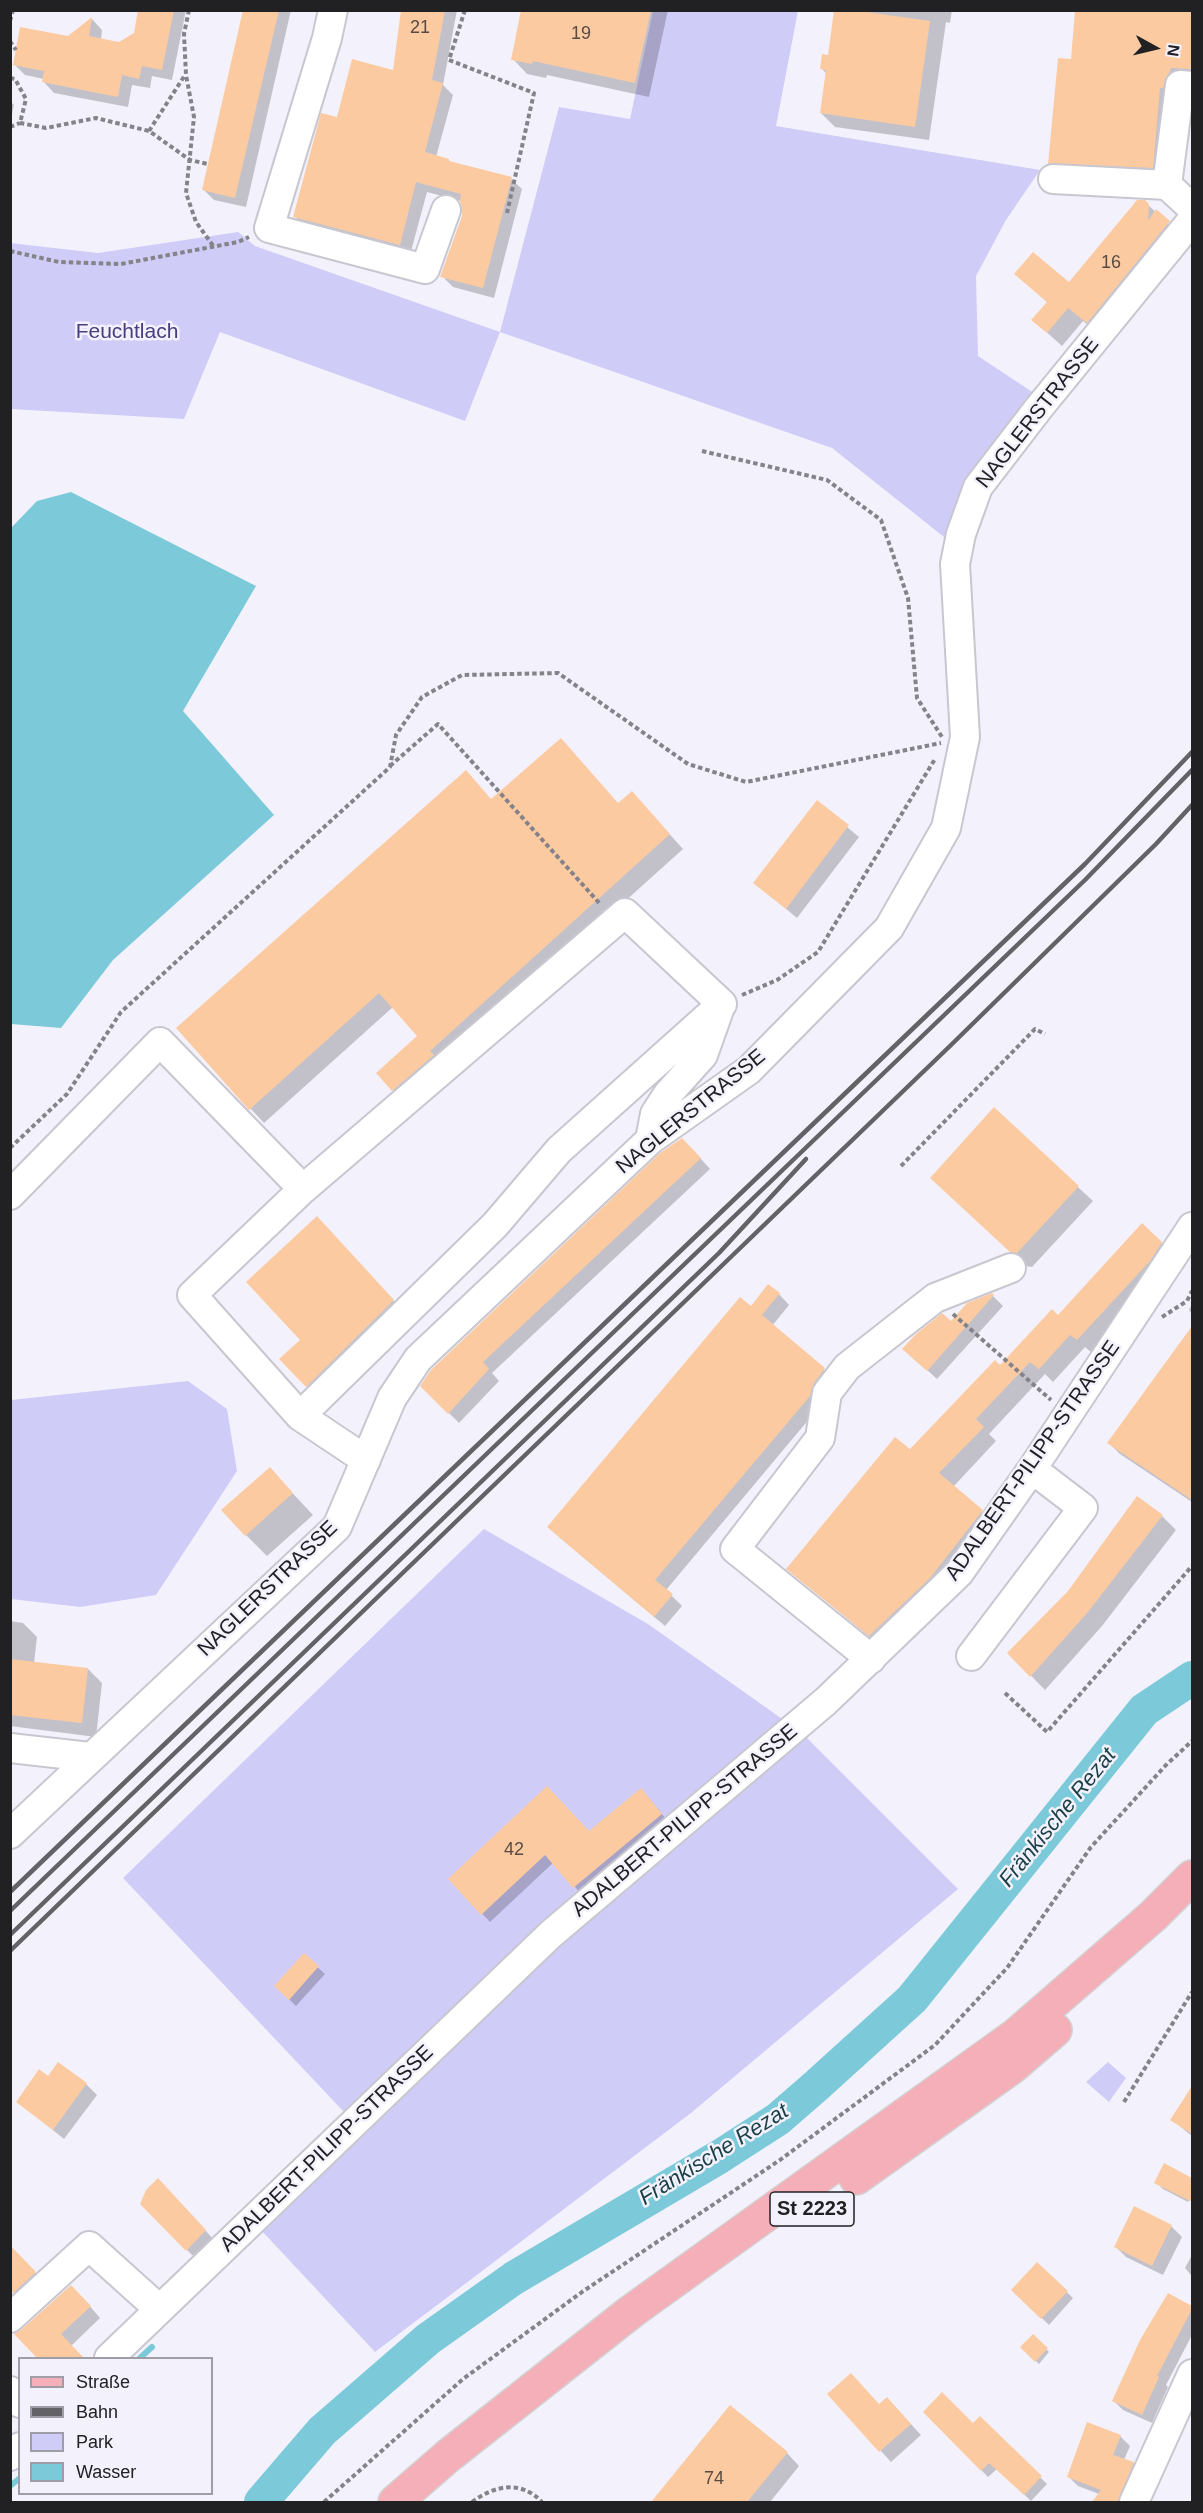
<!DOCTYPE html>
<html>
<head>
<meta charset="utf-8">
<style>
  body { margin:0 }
  #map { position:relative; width:1203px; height:2513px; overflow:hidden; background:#f3f2fc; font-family:Arial,sans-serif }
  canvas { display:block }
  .frame { position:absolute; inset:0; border:12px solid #212124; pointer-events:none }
  .legend { position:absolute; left:18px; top:2357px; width:195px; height:138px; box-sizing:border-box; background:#f3f2fc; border:2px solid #9f9ea6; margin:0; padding:8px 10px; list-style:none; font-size:18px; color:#212124 }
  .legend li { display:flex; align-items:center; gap:12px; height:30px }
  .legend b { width:30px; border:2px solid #9f9ea6 }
  .north { position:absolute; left:1125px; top:18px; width:60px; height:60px; -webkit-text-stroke:4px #f3f2fc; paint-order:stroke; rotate:98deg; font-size:16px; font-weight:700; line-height:24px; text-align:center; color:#212124 }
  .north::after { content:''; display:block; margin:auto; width:21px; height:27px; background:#212124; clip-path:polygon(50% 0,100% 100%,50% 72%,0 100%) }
</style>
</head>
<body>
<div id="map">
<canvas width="1203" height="2513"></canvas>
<div class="frame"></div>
<ul class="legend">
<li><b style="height:8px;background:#f4afb9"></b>Straße</li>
<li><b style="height:8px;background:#626267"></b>Bahn</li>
<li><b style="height:16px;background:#d0ccf8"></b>Park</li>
<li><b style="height:16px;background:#7ccad9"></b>Wasser</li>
</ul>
<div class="north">N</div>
</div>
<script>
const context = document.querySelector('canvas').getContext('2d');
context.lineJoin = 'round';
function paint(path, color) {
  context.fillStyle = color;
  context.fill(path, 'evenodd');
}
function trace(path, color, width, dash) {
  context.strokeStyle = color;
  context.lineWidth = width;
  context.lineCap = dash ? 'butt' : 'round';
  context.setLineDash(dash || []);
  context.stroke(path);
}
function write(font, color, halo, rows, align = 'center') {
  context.font = font + ' Arial,sans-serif';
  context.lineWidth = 5;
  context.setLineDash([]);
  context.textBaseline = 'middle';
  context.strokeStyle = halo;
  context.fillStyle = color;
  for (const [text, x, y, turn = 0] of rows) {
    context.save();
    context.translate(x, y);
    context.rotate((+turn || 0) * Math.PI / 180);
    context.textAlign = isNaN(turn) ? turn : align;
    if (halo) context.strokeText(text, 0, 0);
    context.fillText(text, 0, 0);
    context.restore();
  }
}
paint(new Path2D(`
  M653 11H798L776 126 1040 170 1006 220 976 276 978 356 1055 407 949 541 832 448 500 332 465 421 220 332 184 419 11 409 10 243 98 253 238 232 255 246 500 332 559 107 630 119Z
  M188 1381 227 1409 237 1471 156 1595 80 1607 11 1599V1400Z
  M484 1529 648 1624 802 1733 958 1889 691 2113 375 2352 261 2230 361 2130 123 1878Z
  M1108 2062 1126 2078 1109 2102 1086 2082Z`), '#d0ccf8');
paint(new Path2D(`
  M71 492 256 586 183 711 274 815 113 960 61 1028 11 1024 10 529 37 501Z`), '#7ccad9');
paint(new Path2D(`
  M140 10H186L172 80 152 76 150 88 132 85 128 107 54 93 44 82V79L25 75 14 64 68 38 92 19 102 30 101 40 120 43 135 34Z
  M245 10H291L246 207 214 200 203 189Z
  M403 10H457L443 85 453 95 436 157 449 160 452 164 511 179 522 189 494 298 453 287 442 276 463 216 461 201 427 192 410 255 306 227 295 217 338 119 395 72Z
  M523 10H668L649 97 547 75 546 78 527 74 513 59Z
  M836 10H952L950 23 946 22 929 140 835 127 821 113 827 74 821 68 829 57Z
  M1077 10H1192V79L1163 178 1060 174 1050 163 1072 60Z
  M10 101 14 105 10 123Z
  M1148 205 1183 237 1102 336 1083 321 1062 346 1033 320 1048 303 1016 274 1070 284Z
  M632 793 683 849 443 1065 407 1104 393 1090 420 1036 393 1007 264 1123 250 1108 492 801 619 805Z
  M817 802 859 837 797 918 755 883Z
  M994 1110 1093 1201 1032 1267 1026 1266 946 1192Z
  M693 1150 710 1169 492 1373 499 1381 459 1423 422 1386Z
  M327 1229 404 1312 317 1397 282 1359 302 1340Z
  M1161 1243 1175 1257 1163 1275 1092 1353 1085 1347 1053 1382 1045 1374 989 1434 996 1441 953 1487 996 1525 884 1649 788 1569 1000 1367 1058 1317Z
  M779 1294 789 1305 772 1326 835 1380 820 1406 666 1590 682 1606 665 1626 559 1537 751 1308Z
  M992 1295 1003 1306 937 1379 914 1358 951 1324Z
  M1192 1304V1314L1189 1310Z
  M1192 1328V1502L1120 1454 1109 1443Z
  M270 1469 313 1515 267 1556 246 1535Z
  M1162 1516 1176 1530 1102 1626 1045 1690 1009 1653Z
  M10 1621 23 1623 37 1637 34 1663 88 1669 102 1683 96 1737 10 1726Z
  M649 1798 669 1823 582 1895 554 1862 490 1922 450 1879 589 1833Z
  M304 1955 325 1974 296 2006 276 1986Z
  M48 2078 86 2084 97 2095 64 2139 18 2102Z
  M1192 2088V2136L1172 2120Z
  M1190 2178 1192 2181V2194L1188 2202 1163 2189 1156 2182Z
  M169 2191 216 2242 198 2261 142 2204Z
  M1171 2226 1182 2237 1163 2275 1126 2257 1116 2247Z
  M17 2254 42 2280 21 2298 10 2287Z
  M1192 2255V2276L1185 2268Z
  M1037 2264 1073 2298 1049 2325 1013 2290Z
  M1169 2295 1192 2308V2335L1166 2385 1168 2387 1152 2423 1123 2410 1114 2401Z
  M82 2297 100 2318 71 2346 82 2358H39L16 2334Z
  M1033 2336 1049 2352 1039 2364 1022 2347Z
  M829 2394 898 2410 921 2435 891 2462Z
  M925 2412 973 2425 980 2418 1047 2484 1031 2501 997 2469 988 2477Z
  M1120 2436 1130 2446 1124 2460 1133 2463 1143 2473 1130 2502H1094L1099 2494 1078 2486 1068 2476Z
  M787 2453 799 2466 770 2502H658L655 2500Z`), '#0003');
trace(new Path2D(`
  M140 2358 152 2347
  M10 2486 20 2478`), '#7ccad9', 6);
trace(new Path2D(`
  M261 2502 322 2431 428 2339 514 2278 719 2157 778 2119 816 2086 912 1999 1144 1710 1192 1678`), '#7ccad9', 34);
paint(new Path2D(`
  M138 10H174L162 70 142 66 139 79 122 75 118 97 42 82 44 71 13 65 20 27 68 36 92 17 89 36 119 42 134 33Z
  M243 10H279L235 198 202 190Z
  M401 10H445L432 80 443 83 425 152 449 159V161L512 177 483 288 440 277 462 216V208L460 201 461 194 416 182 400 245 293 217 321 113 337 117 352 59 393 70Z
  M521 10H651L635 83 533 61 532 64 511 60Z
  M834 10H852L930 21 915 127 820 113 826 70 820 69 822 54 828 55Z
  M1075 10H1192V69L1171 68 1163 88H1160L1153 168 1048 164 1058 58 1071 59Z
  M1137 200H1145L1149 204 1148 221 1156 209 1170 221 1087 323 1068 308 1047 333 1031 320 1047 302 1014 274 1033 252 1069 282Z
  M561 738 618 803 632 791 670 834 430 1051 434 1055 392 1091 376 1073 417 1036 379 993 249 1110 176 1028 466 770 491 799Z
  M817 800 849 825 786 909 753 883Z
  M994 1107 1079 1186 1017 1253 1010 1252 930 1178Z
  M682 1138 701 1158 483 1362 489 1369 448 1414 420 1386 431 1370 660 1153Z
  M317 1216 394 1300 306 1387 279 1359 300 1340 246 1282Z
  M1142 1223 1162 1242 1150 1261 1077 1340 1070 1335 1039 1369 1030 1362 976 1419 984 1427 939 1473 983 1510 930 1578 869 1636 786 1569 895 1437 910 1449 995 1360 1000 1365 1052 1309 1058 1315Z
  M768 1284 780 1293 762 1315 825 1368 814 1383 810 1396 655 1580 673 1594 654 1617 547 1527 740 1297 751 1306Z
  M992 1293 994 1295 927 1371 902 1349 916 1334 942 1313 951 1321 967 1303Z
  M1192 1326V1500L1107 1443Z
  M270 1467 293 1493 245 1536 221 1510Z
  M1137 1496 1163 1515 1088 1612 1030 1677 1007 1653 1068 1591Z
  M10 1659 88 1668 82 1723 10 1715Z
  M547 1786 589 1831 641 1788 662 1814 573 1888 545 1855 481 1915 448 1879Z
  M304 1953 319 1966 289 2000 274 1986Z
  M58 2062 87 2083 53 2130 16 2102 39 2069 48 2076Z
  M1192 2086V2134L1170 2120Z
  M1164 2163 1192 2178V2202L1154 2183Z
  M158 2178 206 2230 186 2251 140 2204 146 2190Z
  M1134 2206 1172 2225 1152 2266 1114 2247Z
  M10 2245 36 2272 13 2293 10 2290Z
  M1037 2262 1068 2291 1041 2319 1011 2290Z
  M71 2285 91 2306 61 2334 84 2358H37L14 2334 21 2330Z
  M1168 2293 1192 2306V2309L1157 2376 1159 2377 1142 2415 1112 2401 1140 2340Z
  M1033 2334 1048 2348 1035 2362 1020 2347Z
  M851 2373 879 2404 887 2397 911 2424 879 2452 827 2394Z
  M942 2392 973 2423 980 2416 1042 2476 1024 2495 989 2463 981 2471 923 2412Z
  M730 2405 788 2452 747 2502H651Z
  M1087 2422 1121 2435 1113 2455 1134 2462 1118 2502H1092L1101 2490 1067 2477Z`), '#fccaa0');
const minor = new Path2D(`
  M333 10 327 38 269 228 425 269 446 210
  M1053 179 1167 185 1192 208
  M1167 185 1180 85 1192 86
  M650 1140 655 1114 668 1094 703 1055 720 1007
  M10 1195 160 1042 303 1189
  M300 1416 495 1225 559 1150 722 1004 625 913 303 1189 192 1295 300 1416 366 1460
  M971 1656 1083 1508 1032 1469
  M871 1659 735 1549 820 1438 827 1393 847 1367 935 1298 1011 1268
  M10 1748 90 1757
  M10 1834 337 1527 392 1398 418 1359 650 1140 749 1070 889 928 946 828 965 737 955 564 961 534 978 487 1038 409 1192 220
  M10 2318 89 2246 159 2309
  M109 2358 551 1934 826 1701 959 1573 1032 1469 1192 1227
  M10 2391 20 2403
  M10 2456 20 2447
  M1134 2502 1192 2374`);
const major = new Path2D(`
  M856 2178 1012 2067 1055 2030
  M395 2502 448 2456 632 2311 1016 2035 1153 1916 1192 1877`);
trace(minor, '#c8c7d0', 32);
trace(major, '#d3d3d3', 36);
trace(new Path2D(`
  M189 10 184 34 186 75 194 117 186 193 196 222 214 247
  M465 10 449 60 534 93 507 213
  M10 21 13 10
  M10 41 16 50
  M10 78 15 79 26 99 20 123 46 128 96 118 149 131 190 160 208 164
  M10 127 20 123
  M149 131 185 75
  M10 251 59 262 121 264 238 242 249 237
  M702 451 827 480 881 520 908 598 917 698 942 737
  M390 766 438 724 601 905
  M742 995 777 980 818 952 935 759
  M10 1148 67 1094 121 1012 390 767 396 735 422 697 462 675 558 673 688 764 746 782 941 743
  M901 1166 1035 1029 1045 1034
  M953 1314 1051 1400
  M1162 1317 1187 1301 1192 1291
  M1005 1693 1047 1732 1192 1566
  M1124 2102 1192 1992
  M324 2502 463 2379 582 2292 780 2160 935 2045 1007 1968 1091 1847 1166 1765 1192 1741
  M472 2502C495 2485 521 2480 542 2502`), '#838389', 4, [4.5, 3]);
trace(minor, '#fff', 28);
trace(major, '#f4afb9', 33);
trace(new Path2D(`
  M10 1892 1085 864 1192 752
  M10 1911 1085 880 1192 770
  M10 1935 719 1253 806 1159
  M10 1951 950 1046 1156 844 1192 805`), '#626267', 4.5);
write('18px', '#584b43', null, [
  ["21",420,28],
  ["19",581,34],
  ["16",1111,263],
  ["42",514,1850],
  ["74",714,2479]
]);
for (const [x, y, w] of [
  [812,2209,84]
]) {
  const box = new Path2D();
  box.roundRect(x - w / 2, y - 17, w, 34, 4.5);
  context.fillStyle = '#f3f2fc';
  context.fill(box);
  trace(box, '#212124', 1.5);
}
write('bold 20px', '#212124', null, [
  ["St 2223",812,2209]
]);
write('21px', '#493c7f', '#f3f2fc', [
  ["Feuchtlach",127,332]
]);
write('21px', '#212124', '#f3f2fc', [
  ["NAGLERSTRASSE",1038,413,-52],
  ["NAGLERSTRASSE",691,1112,-39],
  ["ADALBERT-PILIPP-STRASSE",1033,1461,-55],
  ["NAGLERSTRASSE",268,1589,-44],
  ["ADALBERT-PILIPP-STRASSE",685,1821,-40],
  ["ADALBERT-PILIPP-STRASSE",327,2149,-44]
]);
write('italic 22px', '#1a3f46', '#f3f2fc', [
  ["Fränkische Rezat",1058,1818,-51],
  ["Fränkische Rezat",714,2155,-32]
]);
</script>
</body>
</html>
